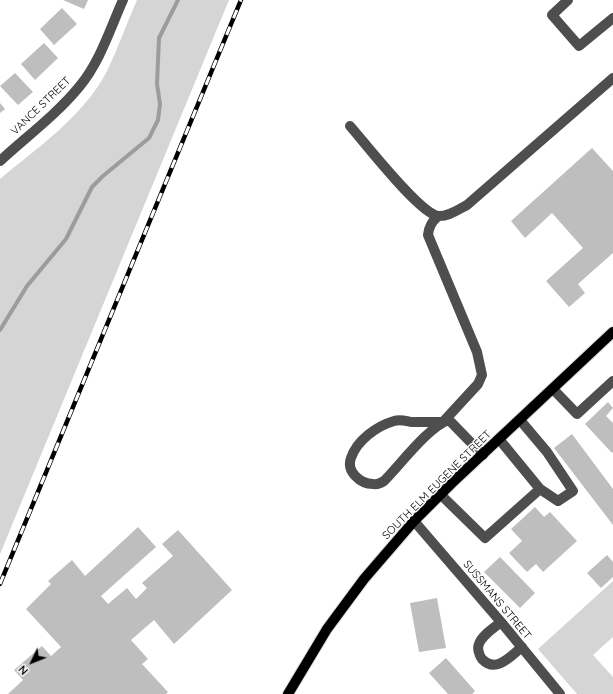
<!DOCTYPE html>
<html>
<head>
<meta charset="utf-8">
<style>
  body { margin:0 }
  #map { position:relative; width:613px; height:694px; overflow:hidden; background:#fff; font-family:Quicksand,sans-serif }
  canvas { display:block }
  .north { position:absolute; left:12px; top:642px; width:40px; height:40px; -webkit-text-stroke:3px #fff; paint-order:stroke; rotate:227deg; font-size:11px; font-weight:700; line-height:16px; text-align:center; color:#000 }
  .north::after { content:''; display:block; margin:auto; width:14px; height:18px; background:#000; clip-path:polygon(50% 0,100% 100%,50% 72%,0 100%) }
</style>
</head>
<body>
<div id="map">
<canvas width="613" height="694"></canvas>
<div class="north">N</div>
</div>
<script>
const context = document.querySelector('canvas').getContext('2d');
context.lineJoin = 'round';
function paint(path, color) {
  context.fillStyle = color;
  context.fill(path, 'evenodd');
}
function trace(path, color, width, dash) {
  context.strokeStyle = color;
  context.lineWidth = width;
  context.lineCap = dash ? 'butt' : 'round';
  context.setLineDash(dash || []);
  context.stroke(path);
}
function write(font, color, halo, rows, align = 'center') {
  context.font = font + ' Quicksand,sans-serif';
  context.lineWidth = 3;
  context.setLineDash([]);
  context.textBaseline = 'middle';
  context.strokeStyle = halo;
  context.fillStyle = color;
  for (const [text, x, y, turn = 0] of rows) {
    context.save();
    context.translate(x, y);
    context.rotate((+turn || 0) * Math.PI / 180);
    context.textAlign = isNaN(turn) ? turn : align;
    if (halo) context.strokeText(text, 0, 0);
    context.fillText(text, 0, 0);
    context.restore();
  }
}
paint(new Path2D(`
  M137 0H229L0 554V179C38 147 84 116 107 71 118 48 127 23 137 0Z
  M613 581V637L593 655 613 677V694H577L538 649Z`), '#d5d5d5');
trace(new Path2D(`
  M0 330 27 286 66 239 92 187 103 176 149 138 158 120 160 104 157 84 159 38 178 0`), '#9c9c9c', 4);
paint(new Path2D(`
  M63 0H88L84 9Z
  M62 8 77 24 54 45 40 29Z
  M44 43 58 58 35 80 21 64Z
  M15 73 33 92 18 105 0 86Z
  M0 103 5 109 0 113Z
  M592 148 613 171V253L578 284 585 293 569 307 546 281 583 248 552 213 525 238 511 221Z
  M608 402 613 408 606 416 613 423V452L612 453 585 424Z
  M572 434 613 489V525L554 448Z
  M535 507 544 517 550 512 577 541 543 572 536 564 527 572 509 553 522 541 511 529Z
  M138 527 156 547 101 596 108 604 127 588 136 599 147 588 142 583 173 556 162 544 178 530 232 590 174 644 154 620 131 640 148 659 142 664 168 692 166 694H8L23 680 14 670 42 646 51 656 61 647 26 609 51 584 48 581 72 560 85 576Z
  M607 555 613 562V577L601 588 587 573Z
  M500 557 535 593 520 608 484 572Z
  M437 598 446 648 419 652 410 603Z
  M446 658 475 691 472 694H448L429 673Z`), '#bebebe');
const major = new Path2D(`
  M288 694 327 629 364 579 414 521 454 481 613 332`);
trace(major, '#dbdbdb', 12);
trace(new Path2D(`
  M568 0 552 15 579 46 613 18
  M350 126C365 143 419 213 438 216 448 217 459 209 467 205L613 78
  M0 161C26 137 56 115 79 87 100 62 110 29 123 0
  M438 216C432 222 429 226 428 235L477 352 482 375 478 384 443 422C433 422 422 422 412 422 406 421 400 419 394 421 377 426 357 440 351 458 346 471 360 484 373 484 377 485 381 483 384 481 400 465 429 426 449 420L483 455
  M553 389 577 414 613 381
  M520 420 547 452 573 491 558 501 540 489
  M441 495 485 538 540 489 499 439
  M414 521 501 622 560 694
  M501 622C494 628 482 635 479 644 477 648 479 655 482 659 496 674 511 656 522 647`), '#4e4e4e', 10);
trace(major, '#000', 10);
const rail = new Path2D(`
  M0 584 241 0`);
trace(rail, '#000', 4.5);
trace(rail, '#fff', 3, [9]);
write('11px', '#000', '#fff', [
  ["VANCE STREET",41,106,-44],
  ["SOUTH ELM EUGENE STREET",437,485,-45],
  ["SUSSMANS STREET",497,600,50]
]);
</script>
</body>
</html>
